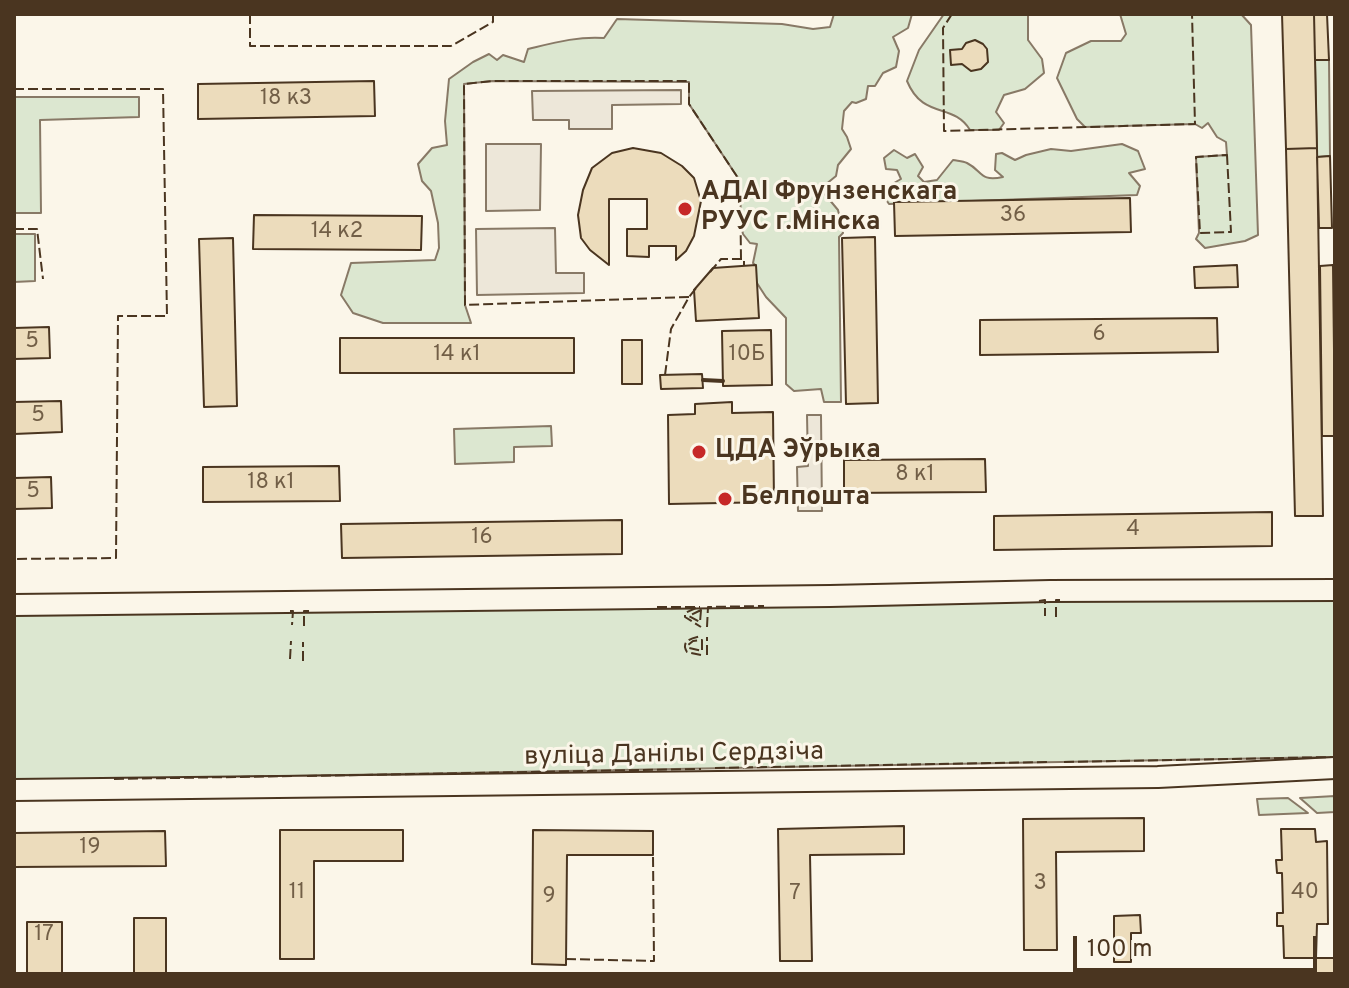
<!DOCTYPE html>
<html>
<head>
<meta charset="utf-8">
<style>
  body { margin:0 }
  #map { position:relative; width:1349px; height:988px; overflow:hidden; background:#fbf6e9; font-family:Overpass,sans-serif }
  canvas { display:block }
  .frame { position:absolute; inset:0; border:16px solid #4a3520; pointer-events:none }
  .scale { position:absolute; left:1073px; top:936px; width:244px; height:36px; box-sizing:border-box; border:4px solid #4a3520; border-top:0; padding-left:10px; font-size:24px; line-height:28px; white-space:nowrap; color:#4a3520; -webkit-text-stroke:6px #fbf6e9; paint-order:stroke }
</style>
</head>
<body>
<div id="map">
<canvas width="1349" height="988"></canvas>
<div class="frame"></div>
<div class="scale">100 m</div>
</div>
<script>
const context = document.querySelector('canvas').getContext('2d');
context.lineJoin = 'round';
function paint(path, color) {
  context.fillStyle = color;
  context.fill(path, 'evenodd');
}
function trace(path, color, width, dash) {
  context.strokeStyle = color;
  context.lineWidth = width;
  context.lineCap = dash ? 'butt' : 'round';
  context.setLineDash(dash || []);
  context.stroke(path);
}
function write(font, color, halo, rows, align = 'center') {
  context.font = font + ' Overpass,sans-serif';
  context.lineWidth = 6;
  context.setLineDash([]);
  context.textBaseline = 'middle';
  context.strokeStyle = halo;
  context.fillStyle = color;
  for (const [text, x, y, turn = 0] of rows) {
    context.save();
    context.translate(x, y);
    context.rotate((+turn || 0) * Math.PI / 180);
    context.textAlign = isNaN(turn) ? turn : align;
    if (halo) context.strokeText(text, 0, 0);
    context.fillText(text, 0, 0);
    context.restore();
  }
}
const green = new Path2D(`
  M834 14H912L908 28 893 37 899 51 896 67 883 73 875 86H868L866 99 856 103 852 102 844 111 842 129 847 137 851 149 838 165 836 176 825 185 823 192 838 210 843 233 839 237 841 402H824L821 389 794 391 786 384V318L766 297 753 277 756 266 753 263 757 244 750 243 743 234 741 225 740 181 689 104V82L492 81 464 84 465 305 471 323H383L353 313 341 295 351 263 435 260 439 248 438 223 431 191 422 181 418 164 432 148 447 145 445 121 449 79 473 62 489 54 497 60 503 55 524 62 528 49C553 43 578 36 604 38L617 19 782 24 813 29 830 27Z
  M944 14H1028V40L1042 59 1044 73 1025 89 1004 95 996 112 1004 123 999 130H970C953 102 923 120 907 81L919 50Z
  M1120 14H1241L1251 25 1258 235 1245 241 1205 248 1196 239 1199 233 1196 157 1227 155 1226 142 1217 137 1208 123 1202 128 1195 124 1085 127 1077 119 1057 78 1066 53 1091 41H1121L1126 34Z
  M1315 60H1329L1330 156 1317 157Z
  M139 97V117L40 120 41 213H14V97Z
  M1122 144 1138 151 1145 169 1129 173 1140 186 1137 195 889 204 885 198 894 183 901 179 897 170 886 169 884 158 894 150 907 158 915 154 923 167 918 176 924 182 937 180 953 160C958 161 963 161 967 163 983 171 979 182 1003 177L995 170 996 154 1002 153 1015 160 1026 155 1051 149 1071 151Z
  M14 234H35V281L14 282Z
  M551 426 552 446 514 447V462L455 464 454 429Z
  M1335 595V757L14 781V614Z
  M1335 796V812L1317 813 1300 798Z
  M1288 798 1308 813 1259 815 1257 799Z`);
paint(green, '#dce7d0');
trace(green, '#887966', 2);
const parking = new Path2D(`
  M681 90V104L612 105V129H569V120H533L532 91Z
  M486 144H541L540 210 486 211Z
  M555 228 556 273H584V293L477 295 476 229Z
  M807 415H821L822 511H798L797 467 808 466Z`);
paint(parking, '#ede7d9');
trace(parking, '#887966', 2);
const building = new Path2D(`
  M1282 14H1314L1317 148 1286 149Z
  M1314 14H1327L1329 60H1315Z
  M975 40 983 44 987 49 988 62 981 69 971 71 962 64 951 65 950 50 962 49 966 43Z
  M374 81 375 116 198 119V84Z
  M633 148 661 153 682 166 694 178 701 201 694 236 686 251 676 260V246H649V257L627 256V229H647V199H609V265L590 250 581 238 578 215 583 190 592 168 612 153Z
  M1317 148 1323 516H1295L1286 149Z
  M1330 156 1332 228H1319L1317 157Z
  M1130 198 1131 232 895 236 894 202Z
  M254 215 422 216 421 250 253 249Z
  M875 237 878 403 846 404 842 238Z
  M233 238 237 406 204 407 199 239Z
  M756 265 759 318 696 321 694 290 713 268Z
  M1237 265 1238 287 1195 288 1194 267Z
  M1333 265 1335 436H1322L1320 266Z
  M1217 318 1218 352 980 355V320Z
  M49 327 50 358 14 359V328Z
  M771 330 772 385 723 386 722 331Z
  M340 338H574V373H340Z
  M622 340H642V384H622Z
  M702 374 703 388 661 389 660 375Z
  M61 401 62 432 14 434V402Z
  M732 402V413L773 412 774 502 669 504 668 415 695 414V404Z
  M985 459 986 492 844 493V460Z
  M339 466 340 501 203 502V467Z
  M51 477 52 508 14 509V478Z
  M1272 512V546L994 550V516Z
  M622 520V554L342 558 341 524Z
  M1144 818V851L1056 852 1057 950H1024L1023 819Z
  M904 826V854L810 855 812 961H780L778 829Z
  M1281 829H1315L1316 842 1327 841 1328 924H1317L1316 958H1284L1283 926H1277V913H1283L1282 873H1277L1276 860H1282Z
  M280 830H403V861H314V959H280Z
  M533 830 653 831V855H567L566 965 532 964Z
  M165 831 166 866 14 867V833Z
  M1140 915 1141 933H1131V962H1114V916Z
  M134 918H166V974H134Z
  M27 922H62V974H27Z
  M1316 958H1335V974H1316Z`);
paint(building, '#ecdcbc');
trace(building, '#4a3520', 2);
const secondary = new Path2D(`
  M14 605 830 596 1050 591 1335 590
  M14 790 1158 777 1335 768`);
trace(secondary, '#4a3520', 24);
trace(secondary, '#fbf6e9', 20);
trace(new Path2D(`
  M250 14V46H451L493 22V14
  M952 14 943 28 944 131 1195 124 1192 14
  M14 89H163L167 316H118L116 558 14 559
  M1227 155 1231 232 1200 233 1196 157Z
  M14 229H37L43 279
  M710 272 721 259H744V266
  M689 297 465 305 464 84 492 81H689V104L740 181 741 259
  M665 375 671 329 689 297 697 287
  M1039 601 1045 600V616
  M657 607H700
  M696 608 685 613V617L701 627
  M701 610 700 622 689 616Z
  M290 611H293L292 625
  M1056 617V600H1060
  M304 626V611H309
  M707 627 708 607 764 606
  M702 640V651L689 648 688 645 693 641Z
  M701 655 687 652C680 641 692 638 701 636
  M707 655V637
  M290 659 291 641
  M303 661V642
  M1064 762 1335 757
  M715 768 1050 762
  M307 776 701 769
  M114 779 294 776
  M566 959 654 961 653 855`), '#4a3520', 2, [10, 4]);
trace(new Path2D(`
  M703 380 723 381`), '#4a3520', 4);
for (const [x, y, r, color] of [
  [685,209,8,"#c62828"],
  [699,452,8,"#c62828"],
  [725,499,8,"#c62828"]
]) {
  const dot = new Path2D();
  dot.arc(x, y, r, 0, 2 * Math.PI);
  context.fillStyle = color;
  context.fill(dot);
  trace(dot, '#fbf6e9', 3);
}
write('22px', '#725f47', null, [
  ["18 к3",286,100],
  ["36",1013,217],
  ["14 к2",337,233],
  ["6",1099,336],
  ["5",32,343],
  ["14 к1",457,356],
  ["10Б",747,356],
  ["5",38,417],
  ["8 к1",915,476],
  ["18 к1",271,484],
  ["5",33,493],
  ["4",1133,531],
  ["16",482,539],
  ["19",90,849],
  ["3",1040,885],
  ["11",297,894],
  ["40",1305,894],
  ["7",795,895],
  ["9",549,898],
  ["17",44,936]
]);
write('bold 26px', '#4a3520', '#fbf6e9', [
  ["АДАІ Фрунзенскага",701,194],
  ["РУУС г.Мінска",701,224],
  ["ЦДА Эўрыка",715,452],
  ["Белпошта",741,499]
], 'left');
write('26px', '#4a3520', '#fbf6e9', [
  ["вуліца Данілы Сердзіча",674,756,-1]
]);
</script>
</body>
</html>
